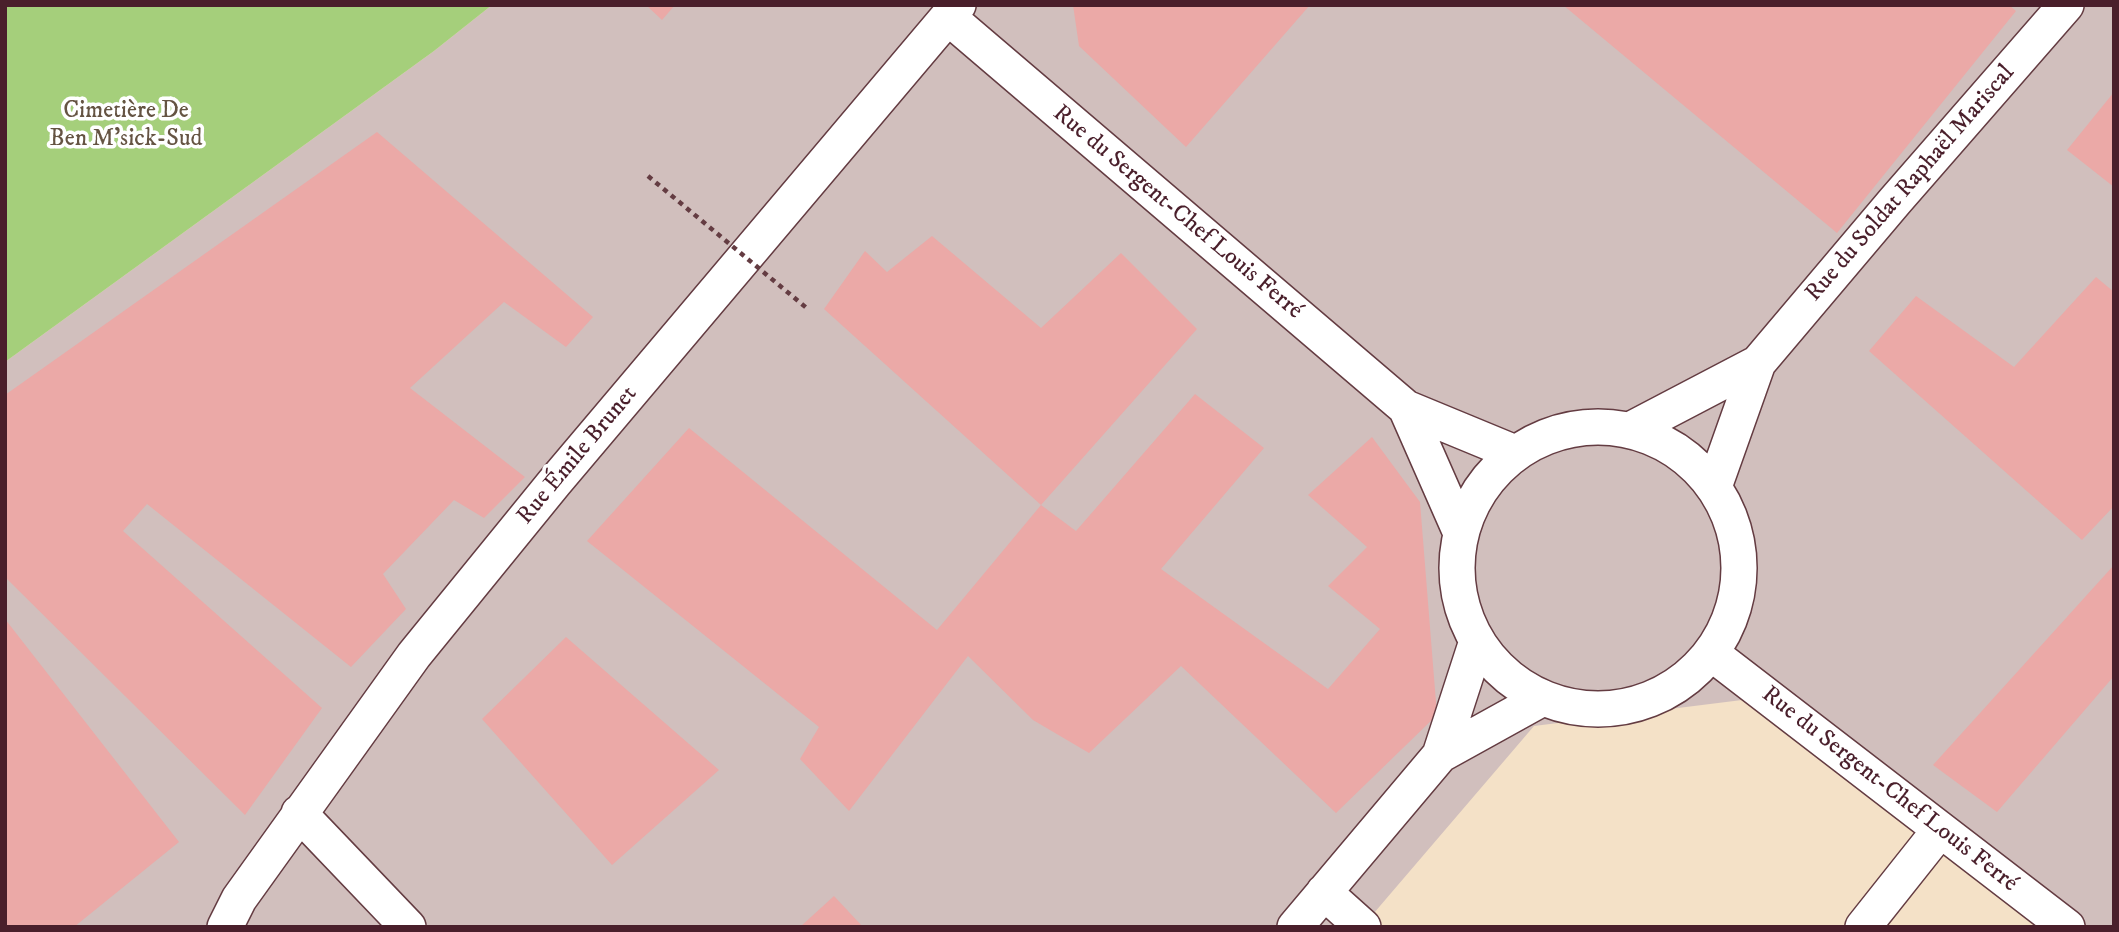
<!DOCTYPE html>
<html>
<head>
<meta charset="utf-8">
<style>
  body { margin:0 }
  #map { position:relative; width:2119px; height:932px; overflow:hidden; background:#f4e1c7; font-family:"IM FELL DW Pica",serif }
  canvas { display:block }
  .frame { position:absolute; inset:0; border:7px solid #4a1f2b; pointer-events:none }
</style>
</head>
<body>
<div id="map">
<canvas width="2119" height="932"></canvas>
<div class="frame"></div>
</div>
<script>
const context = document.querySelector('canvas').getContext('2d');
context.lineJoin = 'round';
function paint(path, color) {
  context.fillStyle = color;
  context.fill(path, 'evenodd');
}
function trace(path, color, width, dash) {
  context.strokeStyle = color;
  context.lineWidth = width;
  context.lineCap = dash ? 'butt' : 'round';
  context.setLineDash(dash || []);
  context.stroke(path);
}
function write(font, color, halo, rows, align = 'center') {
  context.font = font + ' "IM FELL DW Pica",serif';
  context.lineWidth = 7;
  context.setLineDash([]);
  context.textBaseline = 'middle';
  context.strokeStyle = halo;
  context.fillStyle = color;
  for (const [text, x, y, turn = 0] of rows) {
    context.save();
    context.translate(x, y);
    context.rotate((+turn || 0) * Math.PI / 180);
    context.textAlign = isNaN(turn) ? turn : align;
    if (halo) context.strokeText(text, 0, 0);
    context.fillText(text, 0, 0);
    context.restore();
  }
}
paint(new Path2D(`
  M492 5H2114V927H2046L1758 698 1534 726 1362 927H5V362L434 51Z`), '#d1bfbd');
paint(new Path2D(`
  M5 5H492L434 51 5 362Z`), '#a5cf7b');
paint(new Path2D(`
  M646 5H675L662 20Z
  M1073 5H1310L1186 147 1079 46Z
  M1563 5H2009L2016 11 1837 233Z
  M2114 92V187L2067 150Z
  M377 132 593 317 566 347 504 302 410 388 525 477 484 518 454 500 383 574 406 609 351 667 147 504 123 531 322 708 245 815 5 577V395Z
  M932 236 1041 328 1121 253 1197 329 1041 505 824 309 865 251 887 272Z
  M2096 277 2114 292V506L2082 540 1869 351 1916 296 2014 367Z
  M1195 394 1264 448 1161 569 1328 689 1380 629 1328 586 1367 547 1308 495 1372 437 1420 502 1437 715 1336 813 1181 666 1089 753 1033 720 968 656 849 811 800 759 819 727 587 541 689 428 937 630 1041 505 1076 531Z
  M2114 565V676L1997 812 1933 765Z
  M5 619 179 842 74 927H5Z
  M566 637 719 770 612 865 482 719Z
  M834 896 863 927H800Z`), '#eba9a7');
const street = new Path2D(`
  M948 17 1406 408 1515 453
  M1406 408 1461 533
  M1457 568a141 141 0 1 1 282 0a141 141 0 1 1-282 0Z
  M1630 430 1758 363
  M1714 487 1758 363 1895 201 2066 5
  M1711 653 2067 927
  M1440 755 1477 641
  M299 813 408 927
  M1324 892 1363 927
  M225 927 239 899 414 655 554 483 958 5
  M1295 927 1440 755 1543 698
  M1863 927 1940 830`);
trace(street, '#643c42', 38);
trace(street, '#fff', 35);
trace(new Path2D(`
  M648 176 809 310`), '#643c42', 4.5, [5, 5]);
write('24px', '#655443', '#fff', [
  ["Cimetière De",126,112],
  ["Ben M'sick-Sud",126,140]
]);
write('24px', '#4a1f2b', '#fff', [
  ["Rue du Soldat Raphaël Mariscal",1911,184,-49],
  ["Rue du Sergent-Chef Louis Ferré",1177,213,40],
  ["Rue Émile Brunet",578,456,-50],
  ["Rue du Sergent-Chef Louis Ferré",1889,790,38]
]);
</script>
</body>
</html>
